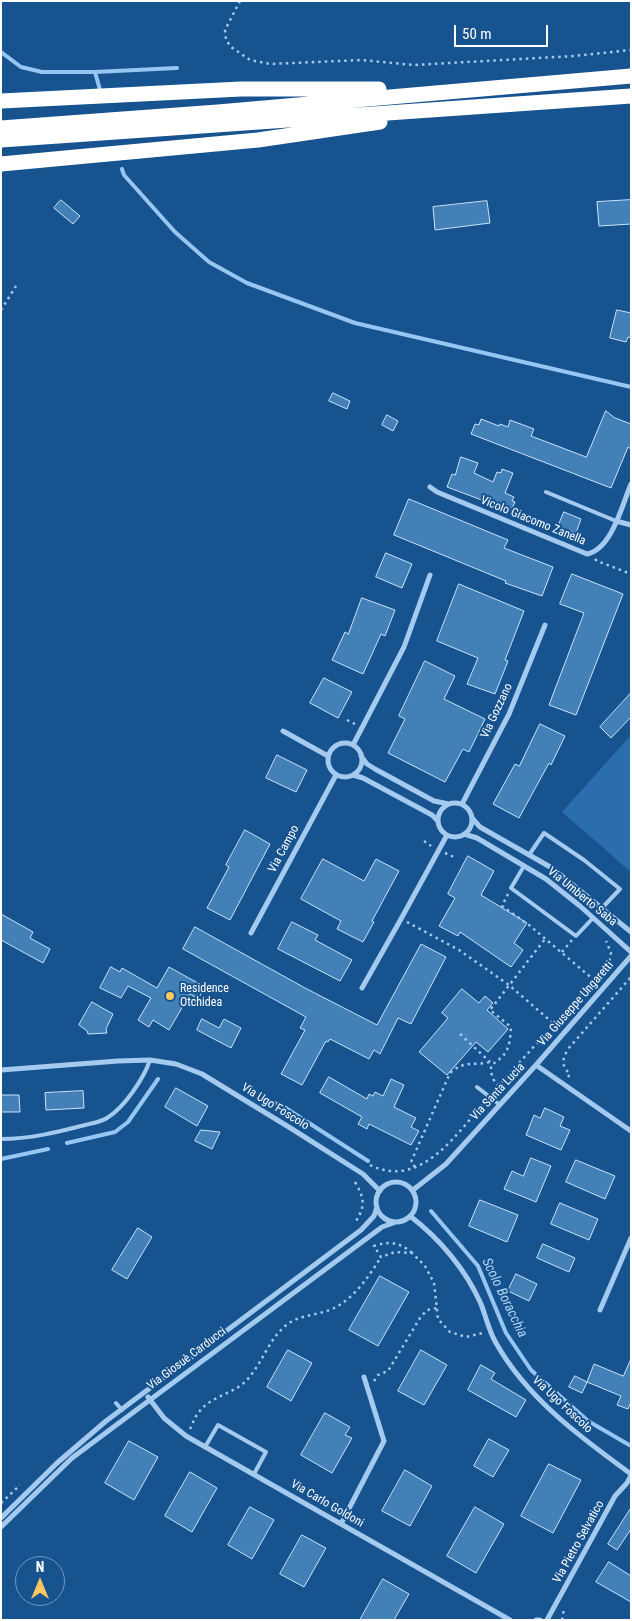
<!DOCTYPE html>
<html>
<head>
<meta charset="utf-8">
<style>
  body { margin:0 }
  #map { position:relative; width:632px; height:1621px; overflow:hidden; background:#17538f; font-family:"Roboto Condensed",sans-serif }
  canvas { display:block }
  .frame { position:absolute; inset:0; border:2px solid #fff; pointer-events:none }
  .north { position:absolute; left:15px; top:1556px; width:50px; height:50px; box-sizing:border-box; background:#17538f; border:1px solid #7498bc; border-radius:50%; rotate:0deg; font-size:14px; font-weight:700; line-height:20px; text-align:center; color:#fff }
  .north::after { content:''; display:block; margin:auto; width:18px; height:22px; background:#ffc862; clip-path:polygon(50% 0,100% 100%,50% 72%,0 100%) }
  .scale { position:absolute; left:454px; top:25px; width:94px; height:22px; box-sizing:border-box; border:2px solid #fff; border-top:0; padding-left:6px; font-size:15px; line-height:18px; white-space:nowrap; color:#fff; -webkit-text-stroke:4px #17538f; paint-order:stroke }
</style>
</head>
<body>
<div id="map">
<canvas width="632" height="1621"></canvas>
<div class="frame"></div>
<div class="north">N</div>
<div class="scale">50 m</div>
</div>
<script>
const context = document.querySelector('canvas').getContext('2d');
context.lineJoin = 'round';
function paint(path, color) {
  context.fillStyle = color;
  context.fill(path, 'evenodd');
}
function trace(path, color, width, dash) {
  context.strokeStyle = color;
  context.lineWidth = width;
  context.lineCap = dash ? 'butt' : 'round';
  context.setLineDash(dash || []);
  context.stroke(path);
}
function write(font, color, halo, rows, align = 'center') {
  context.font = font + ' "Roboto Condensed",sans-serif';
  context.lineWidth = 4;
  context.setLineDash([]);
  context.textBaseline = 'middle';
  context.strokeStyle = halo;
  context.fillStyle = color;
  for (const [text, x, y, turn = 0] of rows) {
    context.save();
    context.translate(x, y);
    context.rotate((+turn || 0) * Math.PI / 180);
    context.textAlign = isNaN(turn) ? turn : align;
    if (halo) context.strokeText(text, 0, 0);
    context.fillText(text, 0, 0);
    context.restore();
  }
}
paint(new Path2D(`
  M631 735V872L562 812Z`), '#2a6ead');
trace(new Path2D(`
  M1 52 21 67 42 72H95L177 68
  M95 72 100 90
  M122 169 124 175 175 232 209 262 247 283 355 323 631 387
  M270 1101 284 1107 368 1161
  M67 1143 115 1132 128 1122 158 1079
  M1 1159 48 1149
  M431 1211 478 1266 506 1333 531 1370 588 1421 631 1446`), '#97c6f2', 4);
const building = new Path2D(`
  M61 200 80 216 73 224 54 208Z
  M631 200V224L599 226 597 202Z
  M487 201 490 223 435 230 433 207Z
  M617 310 631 313V338L628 337 626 342 610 338Z
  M333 393 350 401 347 409 329 401Z
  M606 411 615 418 631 424V449L628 447 611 488 471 434 475 424 479 425 481 419 499 426 500 424 508 427 510 420 534 429 531 436 586 457Z
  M387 415 398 421 393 431 382 425Z
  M461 457 478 463 474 473 493 482 497 472 501 473 502 469 513 473 505 493 514 497 512 501 515 502 511 511 447 487 452 474 455 475Z
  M409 499 508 540 504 548 553 567 542 596 505 583 506 581 394 535Z
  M564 512 581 519 576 533 558 527Z
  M386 553 412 564 402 588 376 577Z
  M572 574 623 594 576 715 549 705 584 613 560 604Z
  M459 584 524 611 505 660 508 661 495 694 467 684 478 658 437 641Z
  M362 598 395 610 385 636 381 634 363 674 332 660 345 632 348 634Z
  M425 661 455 676 444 699 485 719 469 752 463 749 445 782 388 753 405 719 399 716Z
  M324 678 352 692 338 718 310 703Z
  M631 693V717L611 738 600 727Z
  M540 724 565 736 551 765 549 763 519 818 493 804 515 764 519 766Z
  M277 755 307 770 296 792 266 778Z
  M245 830 270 844 230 920 207 908 229 867 226 865Z
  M468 856 494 871 481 895 527 923 514 943 523 950 511 967 460 932 458 936 439 926 455 898 448 894Z
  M323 859 364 881 376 859 399 871 372 921 374 922 363 942 337 929 341 921 301 899Z
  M1 914 33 932 30 938 50 949 43 963 1 940Z
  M292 922 318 935 315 940 352 960 340 981 278 949Z
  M195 927 305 988 377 1025 421 944 446 957 411 1024 398 1018 380 1054 374 1050 369 1059 330 1039 328 1042 326 1041 302 1085 281 1074 305 1030 300 1028 306 1017 183 949Z
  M111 967 120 972 122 968 157 988 169 967 205 987 198 999 190 994 169 1030 153 1020 149 1027 138 1020 151 998 128 986 121 998 100 988Z
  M462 989 479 1003 485 996 493 1003 487 1010 508 1029 488 1052 476 1042 447 1075 419 1052 448 1018 442 1013Z
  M92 1002 113 1014 106 1029 107 1033 88 1034 87 1031 79 1025Z
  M202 1019 219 1028 224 1019 241 1028 231 1048 197 1030Z
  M329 1077 367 1099 369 1094 373 1096 375 1092 383 1096 391 1079 404 1085 394 1107 416 1118 411 1127 419 1131 411 1145 369 1124 367 1129 358 1124 362 1117 320 1093Z
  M176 1088 208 1106 197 1126 165 1107Z
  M83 1091 84 1108 46 1110 45 1093Z
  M1 1095H19L20 1112H1Z
  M545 1108 564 1117 560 1126 570 1130 561 1150 526 1135 534 1115 540 1118Z
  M201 1130 220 1132 212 1149 195 1141Z
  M531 1158 551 1166 536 1202 504 1189 512 1171 523 1176Z
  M576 1160 615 1176 605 1199 566 1182Z
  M480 1200 518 1215 507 1242 469 1226Z
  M560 1203 598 1219 589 1240 551 1224Z
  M138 1228 152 1237 127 1279 112 1270Z
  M543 1244 575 1258 569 1272 537 1258Z
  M516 1274 537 1284 529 1301 508 1291Z
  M380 1276 409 1292 378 1346 349 1330Z
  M288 1350 312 1363 291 1401 267 1387Z
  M421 1350 447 1365 424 1405 398 1391Z
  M631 1359V1402L628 1409 617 1405 621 1396 587 1382 594 1364 623 1376Z
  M481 1365 495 1373 491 1379 526 1400 516 1417 468 1390Z
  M575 1376 587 1382 582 1393 569 1387Z
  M325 1413 350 1427 345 1435 352 1438 332 1473 301 1455Z
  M489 1439 509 1450 493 1477 474 1466Z
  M129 1441 158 1457 134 1500 105 1483Z
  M549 1464 581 1480 553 1533 521 1516Z
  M405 1470 432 1486 410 1526 382 1511Z
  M190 1472 217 1488 192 1532 165 1516Z
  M250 1507 274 1520 252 1559 228 1545Z
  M475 1507 504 1524 476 1573 447 1556Z
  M631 1508V1529L617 1550 608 1544Z
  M302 1535 326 1548 304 1587 280 1574Z
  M609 1562 631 1576V1602L596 1582Z
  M383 1579 409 1594 394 1620H360Z`);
paint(building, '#4480b8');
trace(building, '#cae3fb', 1);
trace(new Path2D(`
  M240 1 225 30 226 40 231 47 250 60 270 64 361 60 414 65 574 56 631 50
  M1 310 16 286
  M595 559 597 561 631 574
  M347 720 355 724
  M424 841 431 846
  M445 853 454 857
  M508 894 502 906 529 925 594 980
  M407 922 459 950 509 985 554 1024
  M562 952 572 940
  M460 1034 490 1062
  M568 1077 570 1074C561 1065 562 1060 568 1049L631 977
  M499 1086C492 1080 491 1074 491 1065 508 1055 510 1047 511 1027L490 1010 545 939
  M493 1092 609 963 611 953 606 941
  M370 1165C421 1190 456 1134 485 1102
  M415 1167 411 1162 450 1073C465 1060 472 1066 490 1062L491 1065
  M355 1182C364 1198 366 1205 356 1221
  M412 1253C400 1242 389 1241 374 1246L381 1257 395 1252 412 1253 425 1266 434 1283 438 1319 450 1332 466 1337 483 1333
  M374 1381 378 1375 388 1371 420 1318 427 1310 437 1308
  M190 1429C193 1423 195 1416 199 1412 211 1396 233 1394 246 1381 263 1363 269 1337 289 1323 303 1314 322 1315 336 1307 356 1296 369 1276 381 1257
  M1 1503 20 1485
  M562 1620 564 1609`), '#a4cbef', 2.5, [2.5, 4]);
trace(new Path2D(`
  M546 492 616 521
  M529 855 544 833 584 860 620 889 602 908
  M524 866 511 888 576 936 593 918
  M477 1087 500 1105
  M1 1139C30 1139 58 1132 85 1125 92 1123 101 1122 107 1118 124 1108 144 1078 150 1060
  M116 1403 122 1410
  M205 1447 218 1425 266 1452 254 1474`), '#a4cbef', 4);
trace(new Path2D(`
  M430 487 437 492 587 554C612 549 622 505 631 484
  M616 521 631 525
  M283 731 328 756
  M328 760a17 17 0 1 1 34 0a17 17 0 1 1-34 0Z
  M353 745 404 647 430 575
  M361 756 367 764 375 769 434 801 449 804
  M353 775 363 778 432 815 438 821
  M438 820a17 17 0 1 1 34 0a17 17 0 1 1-34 0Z
  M462 804 509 714 545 625
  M472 818 480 827 552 868 631 932
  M464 834 477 838 546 879 580 906 631 952
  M251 933 336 775
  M362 988 401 919 447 835
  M536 1065 631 1131
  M1 1070 118 1061 150 1060 176 1064 202 1074 292 1129 363 1174 380 1191
  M376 1202a20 20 0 1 1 40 0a20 20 0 1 1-40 0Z
  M413 1190 446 1164 536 1065 631 956
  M410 1216C440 1239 466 1270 481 1304 486 1317 489 1331 496 1343 527 1398 580 1437 631 1474
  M600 1310 631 1238
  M148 1397 164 1418 186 1436 510 1620
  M1 1518 57 1463 106 1421 361 1230 374 1216 377 1207
  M341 1524 384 1441 364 1377
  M1 1527 72 1458 382 1227 396 1222
  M536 1620H540
  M547 1620 615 1496 627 1483 631 1475`), '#a4cbef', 5);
trace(new Path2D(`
  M1 101 241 89H379
  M1 128 218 112 631 76
  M1 140 631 96
  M1 164 258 140 380 122`), '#fff', 15);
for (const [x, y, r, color] of [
  [170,996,5,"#ffc862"]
]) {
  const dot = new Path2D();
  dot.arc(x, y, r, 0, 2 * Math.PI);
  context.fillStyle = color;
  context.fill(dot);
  trace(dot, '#17538f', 2);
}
write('12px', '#fff', '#17538f', [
  ["Vicolo Giacomo Zanella",533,521,22],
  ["Via Gozzano",497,711,-65],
  ["Via Campo",284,849,-62],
  ["Via Umberto Saba",582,897,39],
  ["Via Giuseppe Ungaretti",576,1004,-49],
  ["Via Santa Lucia",498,1092,-47],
  ["Via Ugo Foscolo",275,1107,32],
  ["Via Giosuè Carducci",187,1359,-37],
  ["Via Ugo Foscolo",562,1405,43],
  ["Via Carlo Goldoni",327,1504,30],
  ["Via Pietro Selvatico",579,1542,-61]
]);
write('12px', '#fff', '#17538f', [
  ["Residence",180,989],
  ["Otchidea",180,1003]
], 'left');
write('italic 14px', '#b0d4f6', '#17538f', [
  ["Scolo Boracchia",504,1298,64]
]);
</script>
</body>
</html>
